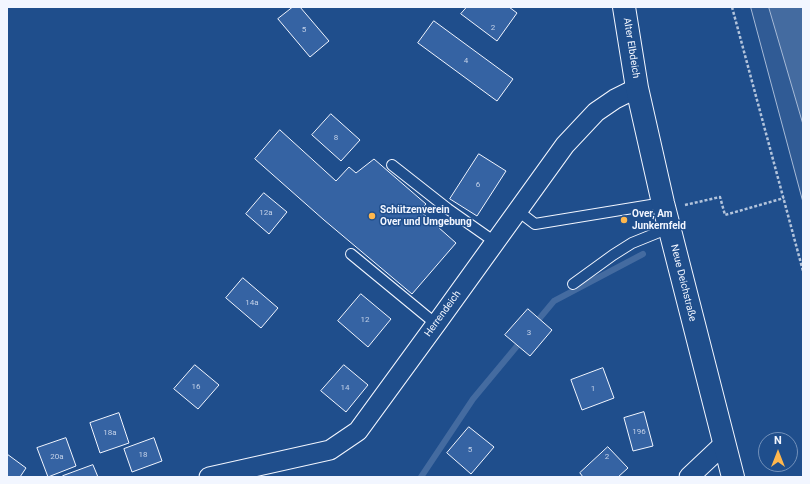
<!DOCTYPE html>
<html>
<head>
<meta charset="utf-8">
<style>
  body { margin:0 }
  #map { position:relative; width:810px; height:484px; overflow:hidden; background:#1f4e8c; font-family:Roboto,sans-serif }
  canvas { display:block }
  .frame { position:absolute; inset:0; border:8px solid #f2f6ff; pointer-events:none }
  .north { position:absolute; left:758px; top:432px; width:40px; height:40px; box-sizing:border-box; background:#1f4e8c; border:1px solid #7391ba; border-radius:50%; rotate:0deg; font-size:11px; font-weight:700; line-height:16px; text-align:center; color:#f2f6ff }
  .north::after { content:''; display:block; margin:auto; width:14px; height:18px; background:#ffb74d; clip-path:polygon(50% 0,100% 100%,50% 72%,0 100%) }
</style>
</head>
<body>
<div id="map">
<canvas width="810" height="484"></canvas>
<div class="frame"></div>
<div class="north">N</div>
</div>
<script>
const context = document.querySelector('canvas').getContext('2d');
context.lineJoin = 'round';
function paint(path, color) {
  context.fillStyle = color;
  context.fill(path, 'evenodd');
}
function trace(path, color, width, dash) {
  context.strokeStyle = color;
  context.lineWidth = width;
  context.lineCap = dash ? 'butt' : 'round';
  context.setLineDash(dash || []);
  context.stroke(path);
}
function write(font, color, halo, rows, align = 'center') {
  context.font = font + ' Roboto,sans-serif';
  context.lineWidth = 3;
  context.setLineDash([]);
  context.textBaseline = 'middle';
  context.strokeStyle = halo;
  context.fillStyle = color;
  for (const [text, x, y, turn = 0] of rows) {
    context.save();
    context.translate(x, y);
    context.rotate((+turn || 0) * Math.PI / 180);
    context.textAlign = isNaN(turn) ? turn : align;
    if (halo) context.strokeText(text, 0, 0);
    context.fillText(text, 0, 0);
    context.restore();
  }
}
const built = new Path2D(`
  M751 7H803V202Z`);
paint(built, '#305b95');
trace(built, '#a8bbd7', 1);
const water = new Path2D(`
  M769 7H803V124Z`);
paint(water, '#446ba0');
trace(water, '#a8bbd7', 1);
trace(new Path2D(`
  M534 325 554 301 643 254
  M421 477 473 399 522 340`), '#446ba0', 6);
const building = new Path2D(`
  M293 7H300L329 41 310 57 278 19Z
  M467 7H509L517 13 497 41 461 14Z
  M434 21 513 79 497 101 418 43Z
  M331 114 360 140 341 161 312 135Z
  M280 130 336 181 349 167 356 173 374 159 426 204 420 211 456 243 412 294 324 220 255 159Z
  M479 154 506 171 477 216 450 199Z
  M264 193 287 212 269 234 246 214Z
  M243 278 278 308 261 328 226 298Z
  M361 294 391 319 368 347 338 321Z
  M528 309 552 330 530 356 505 335Z
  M195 365 219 385 198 409 174 389Z
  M344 365 368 385 346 412 321 391Z
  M603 368 614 398 582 410 571 380Z
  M644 412 653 446 633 451 624 418Z
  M119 413 129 443 100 453 90 423Z
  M469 427 494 447 471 474 447 453Z
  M66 438 76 466 48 477 37 448Z
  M154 438 162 461 132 472 124 449Z
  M608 447 628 468 618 477H583L580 473Z
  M7 454 26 468 20 477H7Z
  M93 465 98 477H64L63 476Z`);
paint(building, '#3563a3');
trace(building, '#f2f6ff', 1);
const lane = new Path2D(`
  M392 165 448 209 495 242
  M518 211 535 224 663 203
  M351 254 436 324
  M573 284 613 255 632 243 669 228`);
const street = new Path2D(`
  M209 477 330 450 358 431 439 320 565 145 596 112 615 99 637 88
  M689 477 724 444`);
const secondary = new Path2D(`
  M624 7 637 88 663 203 733 477`);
trace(lane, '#f2f6ff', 12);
trace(street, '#f2f6ff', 21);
trace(secondary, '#f2f6ff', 24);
trace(new Path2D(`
  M732 7 803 271
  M685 205 720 197 725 215 784 198`), '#b3c4dc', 2.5, [3, 2]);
trace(lane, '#1f4e8c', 10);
trace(street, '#1f4e8c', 19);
trace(secondary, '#1f4e8c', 22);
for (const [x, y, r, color] of [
  [372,216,4,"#ffb74d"],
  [624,220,4,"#ffb74d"]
]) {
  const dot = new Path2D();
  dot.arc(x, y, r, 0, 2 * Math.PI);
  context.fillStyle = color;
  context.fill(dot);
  trace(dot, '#1f4e8c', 1.5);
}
write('8px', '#c3d1e8', null, [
  ["2",493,28],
  ["5",304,30],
  ["4",466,61],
  ["8",336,138],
  ["6",478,185],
  ["12a",266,213],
  ["14a",252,303],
  ["12",365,320],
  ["3",529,333],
  ["16",196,387],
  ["14",345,388],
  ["1",593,389],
  ["196",639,432],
  ["18a",110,433],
  ["5",470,450],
  ["18",143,455],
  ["20a",57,457],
  ["2",607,457]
]);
write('10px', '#f2f6ff', '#1f4e8c', [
  ["Alter Elbdeich",631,48,81],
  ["Neue Deichstraße",683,283,76],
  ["Herrendeich",443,314,-54]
]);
write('bold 10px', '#f2f6ff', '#1f4e8c', [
  ["Schützenverein",380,210],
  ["Over und Umgebung",380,222],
  ["Over, Am",632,214],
  ["Junkernfeld",632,226]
], 'left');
</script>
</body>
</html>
